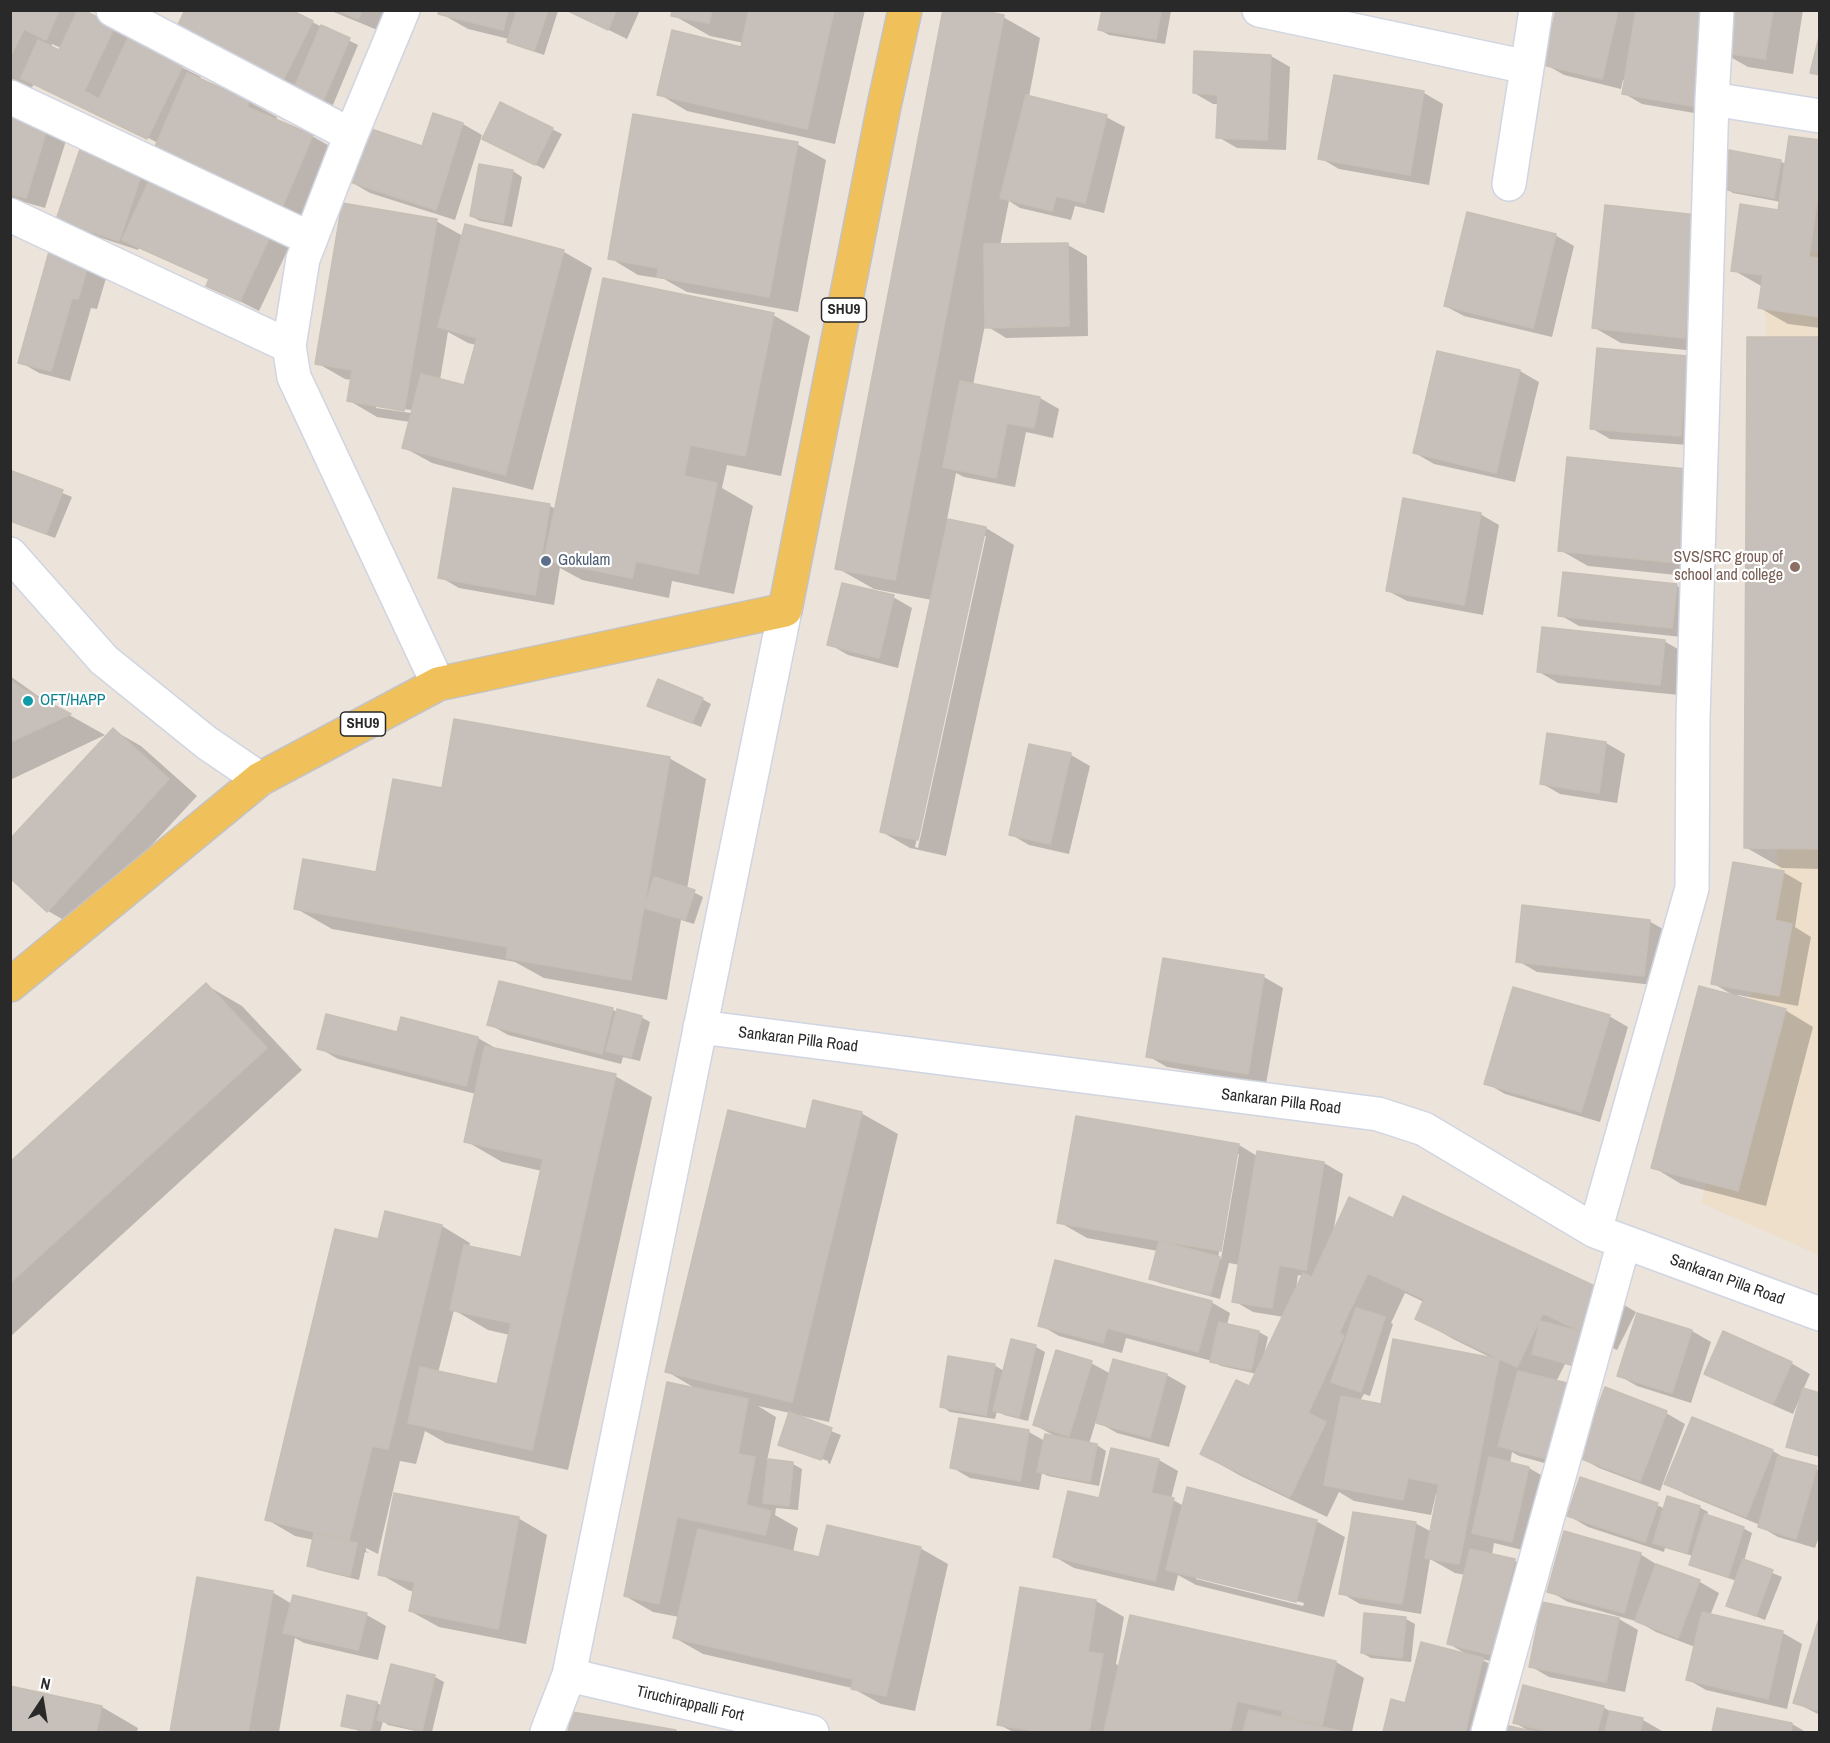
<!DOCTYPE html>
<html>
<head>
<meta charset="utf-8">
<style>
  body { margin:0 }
  #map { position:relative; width:1830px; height:1743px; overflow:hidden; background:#ece3db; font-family:"Archivo Narrow",sans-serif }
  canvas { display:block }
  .frame { position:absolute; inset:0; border:12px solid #292929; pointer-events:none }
  .north { position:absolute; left:12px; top:1671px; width:60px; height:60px; -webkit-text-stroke:4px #fff; paint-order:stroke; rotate:12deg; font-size:16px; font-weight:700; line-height:24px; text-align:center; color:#292929 }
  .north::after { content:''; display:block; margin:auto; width:21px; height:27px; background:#292929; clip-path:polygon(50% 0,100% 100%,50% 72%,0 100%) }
</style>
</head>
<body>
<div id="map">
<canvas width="1830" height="1743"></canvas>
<div class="frame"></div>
<div class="north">N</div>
</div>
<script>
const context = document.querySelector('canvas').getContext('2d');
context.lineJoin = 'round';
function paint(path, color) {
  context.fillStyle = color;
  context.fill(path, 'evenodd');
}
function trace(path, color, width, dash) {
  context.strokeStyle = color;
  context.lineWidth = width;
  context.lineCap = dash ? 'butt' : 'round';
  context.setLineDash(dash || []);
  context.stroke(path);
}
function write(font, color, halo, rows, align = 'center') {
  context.font = font + ' "Archivo Narrow",sans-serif';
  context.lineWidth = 4.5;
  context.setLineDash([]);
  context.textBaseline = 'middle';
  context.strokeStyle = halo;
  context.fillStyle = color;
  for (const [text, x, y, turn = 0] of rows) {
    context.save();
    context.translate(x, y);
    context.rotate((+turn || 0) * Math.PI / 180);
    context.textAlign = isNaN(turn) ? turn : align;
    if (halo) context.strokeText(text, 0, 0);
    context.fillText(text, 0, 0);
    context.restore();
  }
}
paint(new Path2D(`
  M1764 245 1819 252V1255L1701 1203 1778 882Z`), '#eddfca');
paint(new Path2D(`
  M10 10H81L133 39 132 42 201 77 199 80 248 101 277 117 276 121 312 136 340 152 312 220 184 165 158 143 141 134 140 136 34 84 31 89 10 79ZM52 44 61 48 59 52 51 48Z
  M329 10H396L387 34Z
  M440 10H558V11L544 55 518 46 509 39 468 29 440 13Z
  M568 10H640L627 39Z
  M674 10H865L835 144 687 111 659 94 742 48 744 43 710 36 673 15Z
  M1103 10 1171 11 1165 44 1109 35 1100 30Z
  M1558 10H1803L1793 74 1748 67 1727 55 1717 117 1642 104 1623 93 1625 80H1623L1621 89 1564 75 1545 64Z
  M1003 17 1040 38 1029 97 1106 117 1125 127 1104 213 1075 206 1071 220 1020 208 1009 201 1000 246 1068 245 1087 256 1088 336 1006 338 985 325 973 385 1040 398 1059 409 1053 438 1026 432 1015 487 964 477 956 473 947 520 986 528 1014 545 946 856 910 848 882 832 932 600 874 589 837 568ZM983 536H986L918 848 915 847Z
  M312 22 358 45 330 112 174 36Z
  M1271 56 1290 67 1286 150 1237 148 1218 137 1219 104H1213L1194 93Z
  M1335 76 1424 93 1443 104 1429 185 1339 169 1320 158Z
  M501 104 562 134 544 169 493 144Z
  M11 109 69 131 45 208 10 198Z
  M463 124 482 135 455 220 370 193 351 182 423 147Z
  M1820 141V328L1788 324 1760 308 1763 287 1733 270 1780 211 1781 202 1733 193 1724 188 1780 161 1787 165Z
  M797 144 826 160 798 312 687 292 664 279 638 275 610 258Z
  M82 148 290 245 259 311 208 285 210 280 139 248 138 250 77 230 58 219Z
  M513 171 522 177 512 227 480 221 471 216Z
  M1697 216 1725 233 1713 353 1621 343 1593 327Z
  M436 221 463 236 466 226 564 252 592 268 533 490 432 463 403 447 410 422 377 417 348 400 352 380 345 379 317 363ZM448 332 468 343 476 345 465 386 440 380ZM376 405 411 410V413L376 408Z
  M1555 235 1574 246 1552 337 1464 316 1445 306Z
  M51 249 108 271 97 309 91 308 70 381 39 373 20 362Z
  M773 315 810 336 781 476 727 465 722 488 753 506 734 594 672 581 669 598 582 580 560 568 554 605 459 588 440 577 454 489 550 506 556 509Z
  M1820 339V869L1782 868 1745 847Z
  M1599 350 1687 357 1706 368 1700 446 1610 439 1591 428Z
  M1439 352 1520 371 1539 382 1515 482 1434 464 1415 453Z
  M1687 471 1706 578 1588 566 1560 550Z
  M13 473 72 497 55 538 10 521V478Z
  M1480 514 1499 525 1483 615 1407 601 1388 591Z
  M1564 574 1677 586 1696 597 1691 638 1579 626 1560 615Z
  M893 597 912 608 898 668 848 655 829 644Z
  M1664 641 1683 652 1679 695 1558 683 1539 672Z
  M10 676 48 703 105 735 10 780Z
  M702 699 711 704 701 727 649 705Z
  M113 730 141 746 197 796 76 927 48 911Z
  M1606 743 1625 754 1617 803 1560 794 1541 783Z
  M1071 755 1090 766 1069 854 1029 845 1010 834Z
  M669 758 706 779 687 889 703 897 694 924 681 920 667 1000 544 978 515 962 332 929 295 908 377 874 443 790Z
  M1783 872 1802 883 1795 927 1811 937 1798 1006 1738 995V998L1785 1010 1813 1027 1766 1206 1681 1184 1653 1167 1733 995 1712 983Z
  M1649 921 1668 932 1662 986 1537 972 1518 961Z
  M1164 960 1264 977 1283 988 1266 1084 1167 1067 1148 1056Z
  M206 985 242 1006 302 1070 10 1337V1164Z
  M613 1010 618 1012 641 1017 650 1022 640 1061 623 1057 621 1064 508 1035 489 1024Z
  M1609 1016 1628 1027 1600 1122 1505 1094 1486 1083Z
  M398 1034 478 1038 497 1049 615 1076 652 1097 568 1470 446 1443 425 1431 416 1464 400 1461 378 1554 366 1548V1551L369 1553 365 1552 359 1580 318 1570 308 1565 314 1540 295 1536 266 1519 379 1240 386 1213 442 1226 470 1243 469 1247 522 1259 542 1171 502 1162 466 1141 476 1094 338 1059 319 1048ZM454 1310 488 1330 510 1335 498 1386 438 1373Z
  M861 1113 898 1134 829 1422 797 1415 796 1417 841 1435 830 1464 828 1463V1461L788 1447V1449L780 1444 790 1413 758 1406 776 1417 767 1461 793 1464 802 1469 798 1510 776 1508 775 1515 798 1528 793 1552 820 1558 920 1548 948 1564 915 1711 881 1704 852 1688 703 1654 675 1638 679 1617 653 1612 625 1596 698 1390 666 1371 807 1131Z
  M1239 1145 1257 1156 1324 1163 1343 1174 1333 1234 1393 1220 1600 1291 1636 1312 1617 1350 1593 1339 1585 1370 1565 1364 1556 1382 1566 1385 1585 1396 1566 1469 1519 1456 1512 1452 1510 1464 1529 1468 1548 1479 1531 1552 1494 1543 1492 1555 1515 1561 1534 1572 1511 1665 1481 1659 1511 1676 1497 1732H1385L1392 1701 1406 1705 1468 1655 1449 1644 1465 1575 1455 1573 1430 1559 1421 1614 1360 1604 1341 1593 1415 1523 1432 1532 1439 1494H1436L1431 1515 1354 1501 1339 1492 1327 1517 1239 1475 1202 1454 1250 1388 1257 1374 1221 1366 1212 1361 1126 1338 1122 1353 1059 1336 1040 1325 1211 1302 1230 1313 1227 1325 1259 1332 1268 1337 1264 1355 1284 1317 1253 1312 1234 1301 1240 1265 1229 1263 1220 1299 1160 1283 1151 1278 1158 1251 1087 1238 1059 1222ZM1236 1154H1239L1221 1259 1218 1258ZM1298 1275 1303 1276 1296 1289ZM1405 1293 1424 1302 1417 1318 1453 1339 1494 1359 1382 1405 1360 1401 1364 1394 1370 1396 1393 1324 1391 1323Z
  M1692 1331 1711 1342 1691 1403 1637 1386 1618 1375Z
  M1012 1341 1036 1347 1045 1352 1028 1421 1004 1415 997 1411 995 1419 950 1412 941 1406 994 1365 1004 1371Z
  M1057 1352 1091 1363 1111 1374 1114 1361 1167 1375 1186 1386 1169 1447 1117 1433 1096 1421 1089 1444 1097 1445 1106 1451 1099 1486 1048 1476 1042 1473 1039 1490 970 1478 951 1467 1029 1432 1045 1441 1058 1438 1035 1425Z
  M1791 1363 1810 1374 1803 1390 1820 1394V1457L1797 1451 1788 1446 1802 1398H1800L1793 1414 1725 1384 1706 1373Z
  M1666 1413 1685 1424 1660 1491 1599 1468 1581 1458Z
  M1693 1419 1773 1451 1788 1460 1820 1470V1534L1815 1548 1778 1537 1759 1526 1760 1525 1685 1494 1666 1483Z
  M1159 1460 1178 1471 1171 1499 1184 1506 1316 1521 1345 1537 1324 1617 1196 1585 1178 1575 1174 1591 1074 1568 1055 1557 1100 1500ZM1196 1576 1304 1603 1303 1606 1196 1579Z
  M1657 1505 1665 1509 1699 1507 1708 1512 1707 1516 1743 1528 1752 1533 1744 1561 1782 1577 1765 1620 1728 1605 1737 1581 1700 1569 1691 1564 1693 1556 1665 1548 1664 1552 1588 1527 1569 1516Z
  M518 1518 547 1535 526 1644 439 1627 410 1611 414 1592 408 1590 380 1574Z
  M1640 1554 1659 1566 1700 1582 1719 1593 1710 1616 1783 1633 1802 1644 1787 1709 1706 1690 1687 1679 1695 1647 1656 1632 1639 1622 1568 1602 1549 1591Z
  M198 1579 272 1592 292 1604 294 1597 367 1615 386 1626 378 1660 304 1643 295 1638 279 1732H171Z
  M1022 1589 1096 1601 1124 1617 1116 1664 1120 1666 1336 1662 1364 1678 1352 1732H1013L998 1724Z
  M1543 1604 1619 1619 1638 1630 1625 1692 1549 1677 1530 1666Z
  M1406 1619 1415 1624 1411 1662 1371 1658 1362 1653Z
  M1820 1620V1715L1794 1702Z
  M392 1666 435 1677 444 1682 432 1732H420L388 1725 383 1721 380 1732H362L343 1725 377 1703 382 1706Z
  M10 1688 102 1707 138 1728 137 1732H10Z
  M1603 1707 1613 1713 1643 1720 1662 1731 1661 1732H1531L1515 1723Z
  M1718 1710 1792 1724 1806 1732H1714Z
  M573 1714 676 1732H677H570Z`), '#0003');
const building = new Path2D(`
  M10 10H59L46 40 24 29 10 57Z
  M78 10H83L115 26 84 91 99 99 128 38 183 65 147 139 21 78 38 40 59 50Z
  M185 10H291L313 21 279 88 172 37Z
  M337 10H362L358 19Z
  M439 10H508L503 30 438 14Z
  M517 10H548L534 51 507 42Z
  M566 10H616L608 30Z
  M672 10H712L709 23 671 16Z
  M749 10H834L807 129 657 95 672 30 741 47Z
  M943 10H980L1004 15 895 580 835 569Z
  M1102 10H1161L1156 39 1098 30Z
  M1556 10H1618L1602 79 1543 65Z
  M1636 10H1714L1698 107 1622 94Z
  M1725 10H1773L1765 59 1718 52Z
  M321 25 350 38 320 108 291 95Z
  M1820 33V75L1810 73Z
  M1194 51 1271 55 1267 140 1216 138 1218 95 1193 93Z
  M187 73 249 100 247 107 313 135 283 205 154 149Z
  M1334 75 1424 91 1410 175 1318 159Z
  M1026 95 1107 115 1085 203 1056 196 1052 211 1000 198Z
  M500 102 553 128 535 165 482 139Z
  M10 107 50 119 26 198 10 194Z
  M433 113 463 123 436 210 350 182 368 128 422 146Z
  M633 114 798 142 769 297 657 277 658 268 608 259Z
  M1789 136 1820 140V180L1809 257 1820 258V317L1758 308 1763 275 1731 271 1740 204 1778 210Z
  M81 146 144 167 119 241 56 220Z
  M1729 150 1781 160 1774 198 1722 189Z
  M479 164 513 170 503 223 470 216Z
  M154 170 272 232 240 301 206 286 209 279 122 240Z
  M342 203 437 219 404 411 347 401 352 370 315 364Z
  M1605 205 1698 215 1685 338 1592 328Z
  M1467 212 1556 234 1533 328 1444 306Z
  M465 224 564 250 505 475 402 448 421 374 464 385 477 338 438 327Z
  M1068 243 1069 326 985 328 984 244Z
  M50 248 90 258 78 299 72 298 51 371 18 363Z
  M603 278 774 313 745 456 690 445 684 476 717 483 698 574 636 561 632 578 544 560Z
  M1747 337H1820V849L1744 848Z
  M1597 348 1687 356 1681 436 1590 429Z
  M1437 351 1520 370 1496 473 1413 453Z
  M960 381 1040 397 1034 428 1007 423 996 478 943 467Z
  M1567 457 1687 469 1678 563 1558 551Z
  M12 471 63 490 46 534 10 521Z
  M453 488 550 504 535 595 438 578Z
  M1403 498 1481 513 1464 605 1386 591Z
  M948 519 986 527 918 840 880 832Z
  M1563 572 1677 584 1672 628 1558 616Z
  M842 583 894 595 879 658 827 645Z
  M1542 627 1665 640 1660 685 1537 672Z
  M658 679 703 698 692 723 647 706Z
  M10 680 21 688 71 714 10 742Z
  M454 719 670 757 631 980 506 958 508 947 294 909 303 859 376 872 393 779 442 788Z
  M113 728 169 779 47 912 10 878V839Z
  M1547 733 1606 742 1599 793 1540 784Z
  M1029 744 1071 753 1050 844 1009 835Z
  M1733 862 1784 871 1775 920 1792 924 1779 996 1711 984Z
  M654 877 695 890 685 920 644 908Z
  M1522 905 1650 920 1644 976 1516 962Z
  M1163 958 1264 975 1248 1074 1146 1057Z
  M499 981 613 1008 602 1054 487 1025Z
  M206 983 267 1048 10 1283V1162Z
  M1699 986 1786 1009 1738 1191 1651 1168Z
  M1513 987 1610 1015 1581 1112 1484 1084Z
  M617 1009 642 1016 631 1057 606 1051Z
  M326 1014 397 1032 401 1017 478 1037 466 1086 317 1049Z
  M485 1046 616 1074 532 1450 408 1423 420 1367 497 1384 511 1323 450 1310 464 1245 521 1257 543 1159 464 1142Z
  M813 1100 862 1112 792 1402 665 1372 728 1110 806 1129Z
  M1076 1116 1239 1144 1221 1251 1057 1223Z
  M1257 1151 1324 1162 1306 1270 1279 1265 1272 1308 1232 1302Z
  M1403 1196 1601 1289 1580 1331 1543 1313 1517 1367 1415 1319 1424 1299 1368 1273 1339 1333 1344 1336 1308 1413 1326 1422 1290 1497 1200 1454 1236 1380 1249 1386 1303 1273 1312 1277 1349 1197 1393 1218Z
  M385 1211 442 1225 388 1449 372 1446 349 1540 265 1520 335 1229 378 1239Z
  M1159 1241 1220 1257 1210 1295 1149 1279Z
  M1055 1260 1212 1301 1198 1352 1107 1328 1103 1343 1038 1326Z
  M1356 1308 1385 1317 1361 1392 1331 1382Z
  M1637 1313 1692 1330 1672 1393 1617 1376Z
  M1540 1321 1585 1333 1576 1366 1532 1354Z
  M1219 1322 1259 1331 1251 1370 1210 1362Z
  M1723 1331 1792 1362 1773 1404 1704 1374Z
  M1011 1339 1036 1345 1019 1417 993 1411Z
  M1393 1339 1499 1359 1459 1564 1425 1558 1439 1484 1408 1478 1403 1500 1324 1485 1341 1396 1381 1404Z
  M1056 1350 1092 1361 1069 1436 1033 1425Z
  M948 1356 995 1364 986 1415 940 1407Z
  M1113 1359 1167 1374 1150 1438 1096 1423Z
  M1518 1371 1567 1383 1547 1459 1498 1446Z
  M667 1382 748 1399 738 1454 755 1457 746 1505 771 1511 765 1535 677 1517 659 1604 624 1596Z
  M1605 1387 1667 1411 1640 1481 1579 1458Z
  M1803 1388 1820 1393V1456L1786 1447Z
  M789 1412 832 1428 821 1460 778 1445Z
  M1692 1417 1773 1450 1746 1517 1664 1484Z
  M959 1418 1029 1430 1020 1481 950 1468Z
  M1045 1434 1097 1444 1090 1482 1037 1472Z
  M1111 1448 1159 1459 1151 1493 1174 1498 1155 1581 1053 1557 1068 1491 1099 1498Z
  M1778 1456 1817 1466 1796 1539 1758 1527Z
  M1489 1457 1529 1467 1512 1542 1472 1533Z
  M768 1459 793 1462 789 1506 763 1503Z
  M1580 1477 1658 1503 1645 1542 1567 1516Z
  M1187 1487 1317 1520 1296 1602 1166 1570Z
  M394 1493 519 1517 498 1629 409 1611 415 1582 378 1575Z
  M1667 1496 1700 1506 1687 1553 1653 1543Z
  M1353 1512 1416 1522 1402 1604 1339 1594Z
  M1705 1514 1744 1527 1728 1577 1689 1565Z
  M827 1525 921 1547 886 1696 851 1689 853 1679 673 1638 698 1529 819 1557Z
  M1564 1531 1641 1553 1624 1613 1547 1592Z
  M314 1533 357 1543 350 1576 307 1566Z
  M1470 1549 1515 1559 1492 1655 1447 1644Z
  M1743 1559 1773 1570 1756 1616 1726 1606Z
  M1656 1564 1700 1580 1678 1638 1635 1621Z
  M197 1577 273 1591 248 1732H170Z
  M1020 1587 1096 1600 1088 1652 1103 1654 1089 1732H1043L997 1725Z
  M293 1595 367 1613 358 1650 283 1633Z
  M1542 1602 1619 1618 1606 1682 1529 1667Z
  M1702 1612 1783 1631 1768 1699 1686 1680Z
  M1364 1613 1406 1617 1402 1658 1361 1653Z
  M1130 1615 1336 1661 1322 1725 1282 1716 1283 1711 1237 1701 1230 1732H1104Z
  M1820 1615V1711L1793 1703Z
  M1421 1642 1483 1658 1465 1732H1383L1391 1699 1405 1703Z
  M391 1664 435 1675 422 1731 377 1720Z
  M1523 1685 1604 1706 1597 1732H1551L1513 1723Z
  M10 1686 102 1706 96 1732H10Z
  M347 1695 377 1702 370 1732 341 1726Z
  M1717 1708 1792 1723 1791 1732H1712Z
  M1249 1710 1344 1732H1243Z
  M1610 1711 1643 1718 1640 1732H1605Z
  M572 1712 676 1730V1732H568Z
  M1509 1726 1536 1732H1507Z`);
paint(building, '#c7c0ba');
trace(building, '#c7bfb5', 1.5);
const minor = new Path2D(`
  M113 10 351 135
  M403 10 351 135 303 259 289 346 294 377 438 684
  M1259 10 1527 67
  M10 97 311 239
  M1712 99 1717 10
  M1509 184 1536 10
  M10 215 289 346
  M10 554 104 660 207 743 260 779
  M700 1027 1378 1114 1424 1129 1595 1231 1820 1314
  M1595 1231 1692 888 1693 718 1712 99 1820 116
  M569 1675 812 1732
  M547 1732 569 1675 785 610
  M1488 1732 1624 1242`);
const major = new Path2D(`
  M10 985 260 779 438 684 785 610 884 106 905 10`);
trace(minor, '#d0d5e2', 36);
trace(major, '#c3c3c3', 36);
trace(minor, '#fff', 33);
trace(major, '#f0c05b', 33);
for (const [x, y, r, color] of [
  [546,561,6,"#5c6f8a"],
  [1795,567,6,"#8d6e63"],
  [28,701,6,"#0f9aa8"]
]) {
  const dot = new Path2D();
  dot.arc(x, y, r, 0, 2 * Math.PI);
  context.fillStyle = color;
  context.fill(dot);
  trace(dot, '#fff', 2);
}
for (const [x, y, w] of [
  [844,310,45],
  [363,724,45]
]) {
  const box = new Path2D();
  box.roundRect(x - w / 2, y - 12, w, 24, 4.5);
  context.fillStyle = '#fff';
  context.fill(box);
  trace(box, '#292929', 1.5);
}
write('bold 15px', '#292929', null, [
  ["SHU9",844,310],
  ["SHU9",363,724]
]);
write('16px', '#785e54', '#fff', [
  ["SVS/SRC group of",1783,558],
  ["school and college",1783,576]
], 'right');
write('16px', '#4e5e75', '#fff', [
  ["Gokulam",558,561]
], 'left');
write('16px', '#0d838f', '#fff', [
  ["OFT/HAPP",40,701]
], 'left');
write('16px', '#292929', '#fff', [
  ["Sankaran Pilla Road",798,1040,7],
  ["Sankaran Pilla Road",1281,1102,7],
  ["Sankaran Pilla Road",1727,1280,20],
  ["Tiruchirappalli Fort",690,1704,13]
]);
</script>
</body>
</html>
